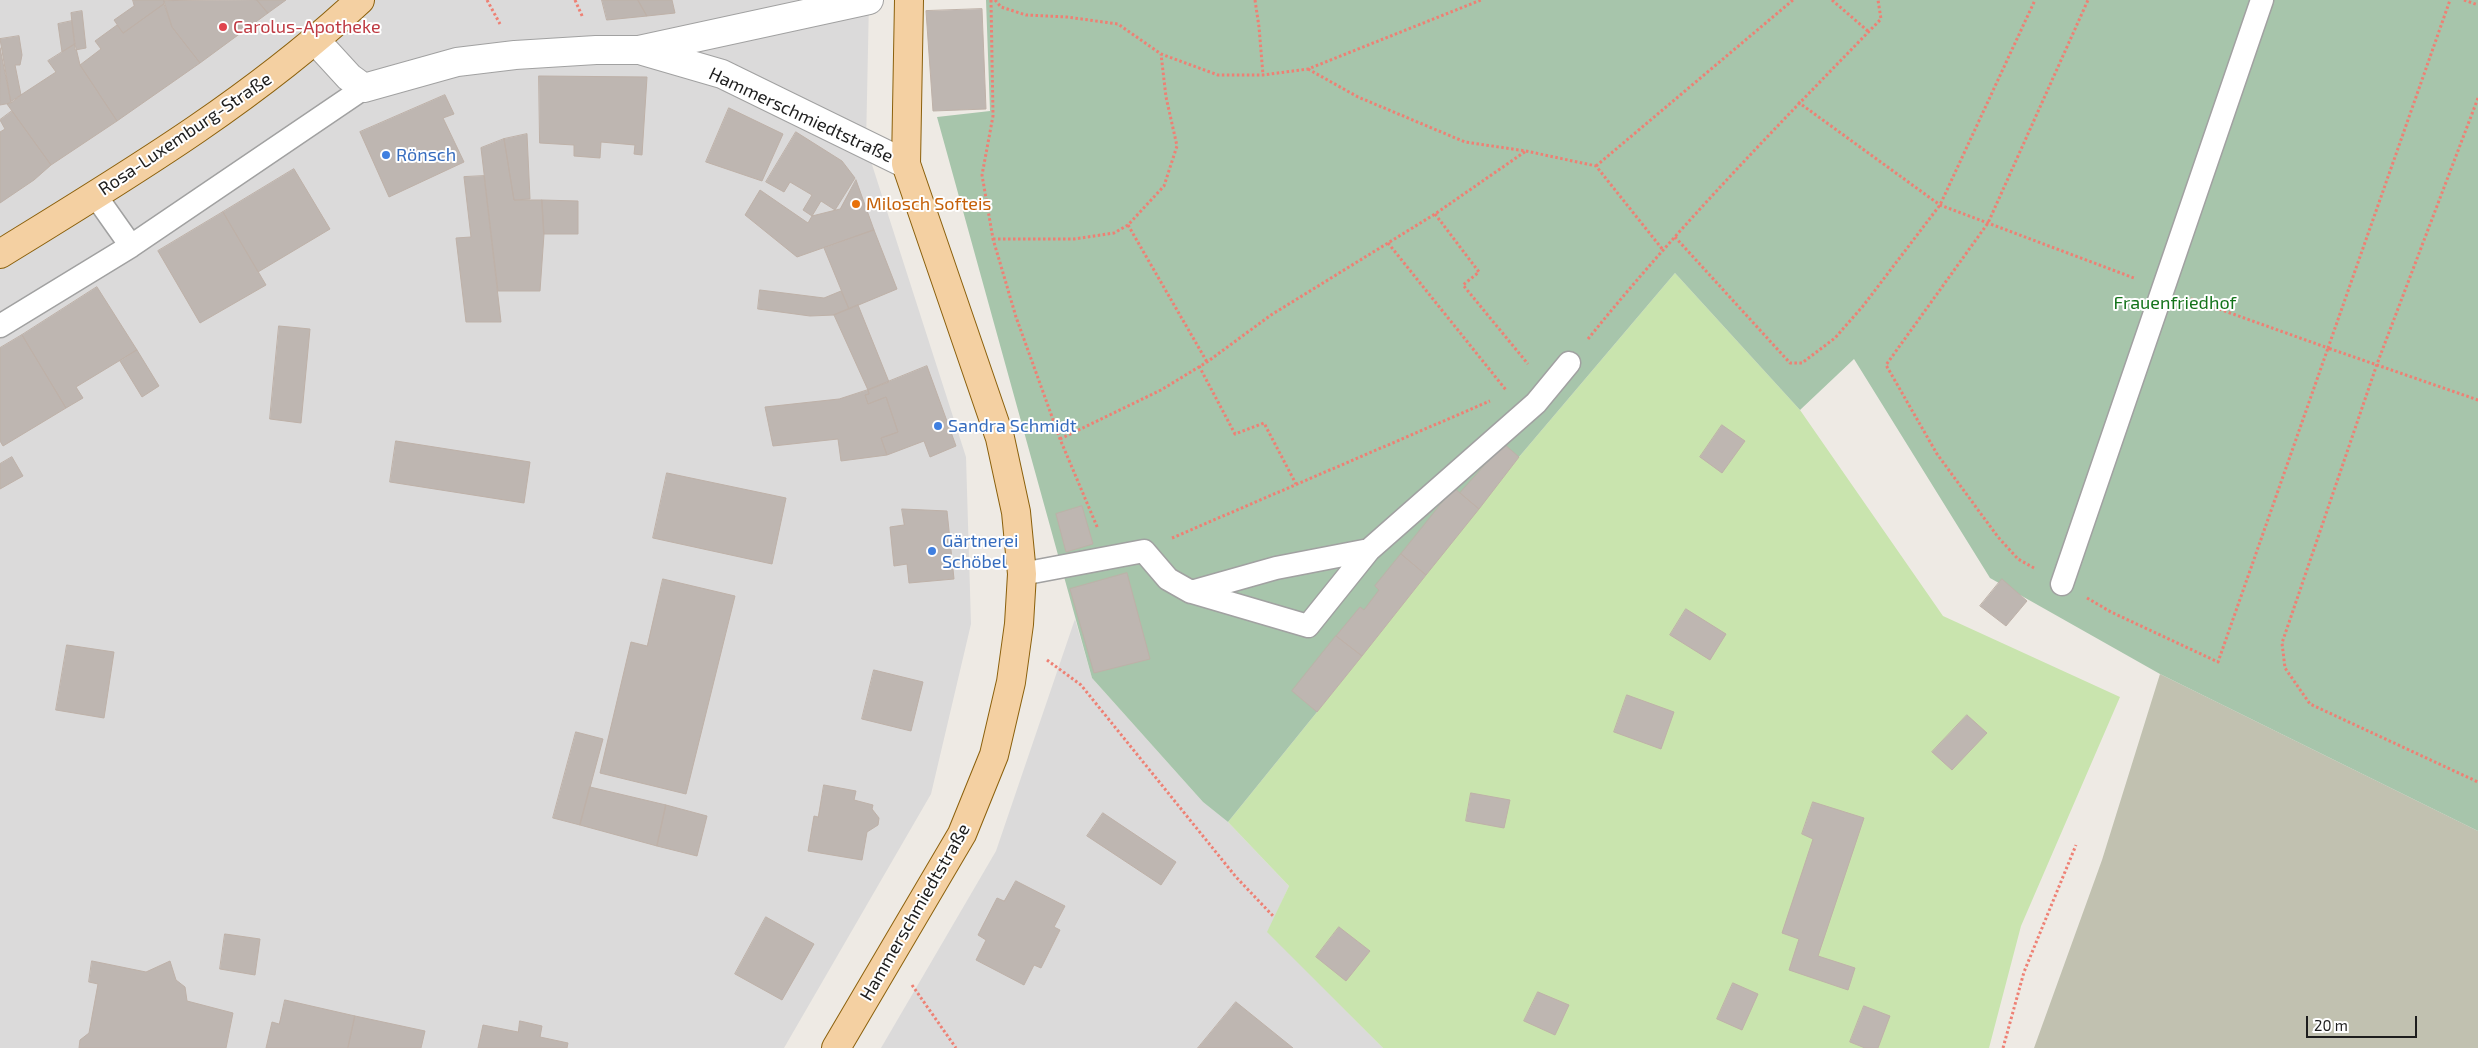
<!DOCTYPE html>
<html>
<head>
<meta charset="utf-8">
<style>
  body { margin:0 }
  #map { position:relative; width:2478px; height:1048px; overflow:hidden; background:#eeeae4; font-family:"Exo 2",sans-serif }
  canvas { display:block }
  .scale { position:absolute; left:2306px; top:1016px; width:111px; height:22px; box-sizing:border-box; border:2px solid #1d1d1d; border-top:0; padding-left:6px; font-size:15px; line-height:18px; white-space:nowrap; color:#1d1d1d; -webkit-text-stroke:4px #fff; paint-order:stroke }
</style>
</head>
<body>
<div id="map">
<canvas width="2478" height="1048"></canvas>
<div class="scale">20 m</div>
</div>
<script>
const context = document.querySelector('canvas').getContext('2d');
context.lineJoin = 'round';
function paint(path, color) {
  context.fillStyle = color;
  context.fill(path, 'evenodd');
}
function trace(path, color, width, dash) {
  context.strokeStyle = color;
  context.lineWidth = width;
  context.lineCap = dash ? 'butt' : 'round';
  context.setLineDash(dash || []);
  context.stroke(path);
}
function write(font, color, halo, rows, align = 'center') {
  context.font = font + ' "Exo 2",sans-serif';
  context.lineWidth = 4;
  context.setLineDash([]);
  context.textBaseline = 'middle';
  context.strokeStyle = halo;
  context.fillStyle = color;
  for (const [text, x, y, turn = 0] of rows) {
    context.save();
    context.translate(x, y);
    context.rotate((+turn || 0) * Math.PI / 180);
    context.textAlign = isNaN(turn) ? turn : align;
    if (halo) context.strokeText(text, 0, 0);
    context.fillText(text, 0, 0);
    context.restore();
  }
}
paint(new Path2D(`
  M0 0H869L866 146 966 457 971 624 931 794 784 1048H0Z
  M1075 619 1092 678 1203 802 1228 822 1289 886 1268 932 1383 1048H881L996 851Z`), '#dbdada');
paint(new Path2D(`
  M2160 674 2478 831V1048H2034L2102 860Z`), '#c1c1b0');
paint(new Path2D(`
  M1675 273 1800 410 1943 616 2120 697 2021 926 1989 1048H1383L1267 932 1289 886 1228 822 1317 712 1513 464Z`), '#c9e4ae');
paint(new Path2D(`
  M986 0H2478V831L2160 674 1990 578 1854 359 1800 410 1675 273 1513 464 1317 712 1228 822 1203 802 1092 678 937 117 990 111Z`), '#a7c5ab');
const building = new Path2D(`
  M133 0H164V4L123 33 114 20 134 6Z
  M257 0H286L268 13Z
  M257 0 268 13 200 63 172 27 164 1Z
  M602 0H638L647 16 607 20Z
  M638 0H672L675 13 647 16Z
  M164 4 172 27 200 63 117 121 80 65 101 49 95 41 117 25 123 33Z
  M982 9 986 109 933 111 926 11Z
  M82 11 86 48 75 50 71 13Z
  M72 21 75 44 62 52 58 24Z
  M19 36 22 55 20 65H15L21 95 11 103 0 39Z
  M75 44 80 65 117 121 51 165 7 104 56 72 48 61Z
  M0 48 11 103 0 105Z
  M539 76 647 77 642 155 634 154 635 145 601 142 600 158 574 156V145L540 143Z
  M445 95 454 114 443 118 464 162 389 197 360 132Z
  M729 108 783 134 762 181 706 162Z
  M12 111 51 165 34 180 0 203V132L5 129 0 120Z
  M796 132 842 161 855 178 835 210 821 201 812 216 803 210 812 195 790 182 784 192 766 182Z
  M527 134 530 199 514 200 504 139Z
  M504 139 514 200H542L544 234 540 291H498L481 148Z
  M294 169 330 229 258 272 223 212Z
  M484 176 501 322H466L456 238 471 237 464 177Z
  M856 180 874 230 797 257 745 215 760 190 808 223 812 216 840 209Z
  M542 200 578 201V234H544Z
  M223 212 266 285 200 323 158 251Z
  M874 230 897 289 849 309 824 248Z
  M97 287 137 350 76 387 83 398 66 408 22 335Z
  M760 290 824 298 841 291 849 309 834 315 810 316 758 309Z
  M858 305 889 382 868 390 834 315Z
  M279 326 310 329 301 423 270 419Z
  M22 335 66 408 3 446 0 441V348Z
  M137 350 159 386 142 397 120 361Z
  M927 366 956 446 930 457 924 441 887 455 881 438 898 432 886 397 868 404 865 395 869 394 868 390Z
  M868 390 869 394 865 395 868 404 886 397 898 432 881 438 887 455 841 461 838 439 773 446 765 407 839 399Z
  M1722 425 1745 441 1722 473 1700 457Z
  M396 441 530 462 524 503 390 482Z
  M1504 444 1519 457 1479 509 1460 493Z
  M12 457 23 476 0 489V464Z
  M667 473 786 498 772 564 653 538Z
  M1454 488 1479 509 1426 575 1401 554Z
  M1082 506 1093 544 1066 552 1056 514Z
  M902 509 947 511 954 579 909 583 907 564 894 566 890 527 904 525Z
  M1401 554 1426 575 1362 656 1336 636 1360 607 1364 610 1379 590 1375 586Z
  M1127 573 1150 659 1094 673 1070 589Z
  M663 579 735 596 686 794 600 773 631 642 647 646Z
  M2002 579 2027 601 2006 626 1980 606Z
  M1686 609 1726 634 1710 660 1670 635Z
  M1336 636 1362 656 1317 712 1292 691Z
  M67 645 114 652 104 718 56 710Z
  M874 670 923 682 911 731 862 719Z
  M1627 695 1674 712 1661 749 1614 732Z
  M1967 715 1987 733 1952 770 1932 752Z
  M576 732 603 739 580 825 553 818Z
  M824 785 856 791 854 800 873 805 872 809 879 818 878 825 867 832 862 860 808 851 814 816 818 817Z
  M590 787 666 805 657 846 580 825Z
  M1471 793 1510 800 1504 828 1466 821Z
  M1813 802 1864 818 1818 956 1855 968 1848 990 1789 970 1799 939 1782 933 1813 839 1802 834Z
  M666 805 707 816 697 856 657 846Z
  M1103 813 1176 862 1161 885 1087 836Z
  M1016 881 1065 906 1054 927 1060 930 1041 968 1034 965 1024 985 976 960 986 940 978 935 997 898 1004 901Z
  M766 917 814 944 782 1000 735 974Z
  M1339 927 1370 951 1346 981 1316 957Z
  M225 934 260 939 255 975 220 969Z
  M92 961 146 972 170 961 176 980 185 987 187 1001 233 1013 226 1048H79L80 1040 89 1033 98 984 89 982Z
  M1733 983 1758 994 1742 1030 1717 1019Z
  M1538 992 1569 1005 1555 1035 1524 1021Z
  M285 1000 355 1016 348 1048H266L272 1022 279 1024Z
  M1236 1002 1293 1048H1198Z
  M1864 1006 1890 1016 1878 1048H1865L1850 1042Z
  M355 1016 425 1031 421 1048H348Z
  M520 1021 542 1026 540 1037 568 1043 567 1048H478L483 1025 518 1032Z`);
paint(building, '#beb6b1');
trace(building, '#beb1a8', 1);
const lane = new Path2D(`
  M95 195 131 246
  M0 326 131 246 364 88
  M1022 574 1144 551 1168 579 1191 592 1276 568 1369 550 1536 403 1569 363
  M2062 584 2262 0
  M1192 592 1308 626 1369 550`);
const street = new Path2D(`
  M316 41 349 77 364 88 457 62 515 55 596 50H639L869 0
  M643 51 722 74 906 164`);
const primary = new Path2D(`
  M0 254C125 177 252 101 360 0
  M836 1048 962 834 994 755 1011 682 1019 624 1022 574 1016 512 1000 438 906 164 909 0`);
trace(lane, '#a1a1a1', 25);
trace(street, '#a1a1a1', 30);
trace(primary, '#8b600c', 30);
trace(new Path2D(`
  M487 0 500 24
  M575 0 583 18
  M991 0 993 116 982 175 993 239 1016 317 1060 439 1098 529
  M995 0 1001 7 1026 15 1067 17 1118 24 1161 54 1218 75H1263L1308 69 1481 0
  M1255 0 1259 27 1263 75
  M1832 0 1869 32
  M2464 0 2478 5
  M1308 69 1358 97 1465 142 1526 151 1596 166 1663 250
  M2478 98 2377 364 2282 643 2285 668 2310 704 2478 782
  M1798 102 1940 205 2134 278
  M1596 166 1793 0
  M1435 214 1479 272 1463 285 1528 364
  M1128 225 1207 362
  M1675 237 1790 363H1802L1835 338 1863 306 1940 205 2035 0
  M993 239H1074L1114 233 1128 225 1164 186 1177 146 1166 97 1161 54
  M1388 243 1506 390
  M2191 299 2328 348 2450 0
  M1588 339C1679 226 1780 123 1881 19L1878 0
  M1199 366 1235 434 1264 423 1296 484
  M1060 439 1161 390 1207 362 1271 315 1435 214 1526 151
  M1172 538 1490 401
  M2034 568 2018 559 1998 537 1937 454 1886 365 1988 223 2088 0
  M2087 598 2111 612 2218 662 2328 348 2478 400
  M1047 660 1081 685 1236 877 1274 917
  M912 985 956 1048
  M2003 1048 2024 972 2076 845`), '#ee8074', 3, [2.5, 2.5]);
trace(lane, '#fff', 22);
trace(street, '#fff', 28);
trace(primary, '#f4d0a2', 28);
for (const [x, y, r, color] of [
  [223,27,5,"#e0444e"],
  [386,155,5,"#3f7fe0"],
  [856,204,5,"#e8710a"],
  [938,426,5,"#3f7fe0"],
  [932,551,5,"#3f7fe0"]
]) {
  const dot = new Path2D();
  dot.arc(x, y, r, 0, 2 * Math.PI);
  context.fillStyle = color;
  context.fill(dot);
  trace(dot, '#fff', 2);
}
write('18px', '#be3a42', '#fff', [
  ["Carolus-Apotheke",233,27]
], 'left');
write('18px', '#1d1d1d', '#fff', [
  ["Hammerschmiedtstraße",801,115,25],
  ["Rosa-Luxemburg-Straße",185,134,-34],
  ["Hammerschmiedtstraße",915,912,-60]
]);
write('18px', '#366cbe', '#fff', [
  ["Rönsch",396,155],
  ["Sandra Schmidt",948,426],
  ["Gärtnerei",942,541],
  ["Schöbel",942,562]
], 'left');
write('18px', '#c56008', '#fff', [
  ["Milosch Softeis",866,204]
], 'left');
write('18px', '#14731b', '#fff', [
  ["Frauenfriedhof",2175,303]
]);
</script>
</body>
</html>
